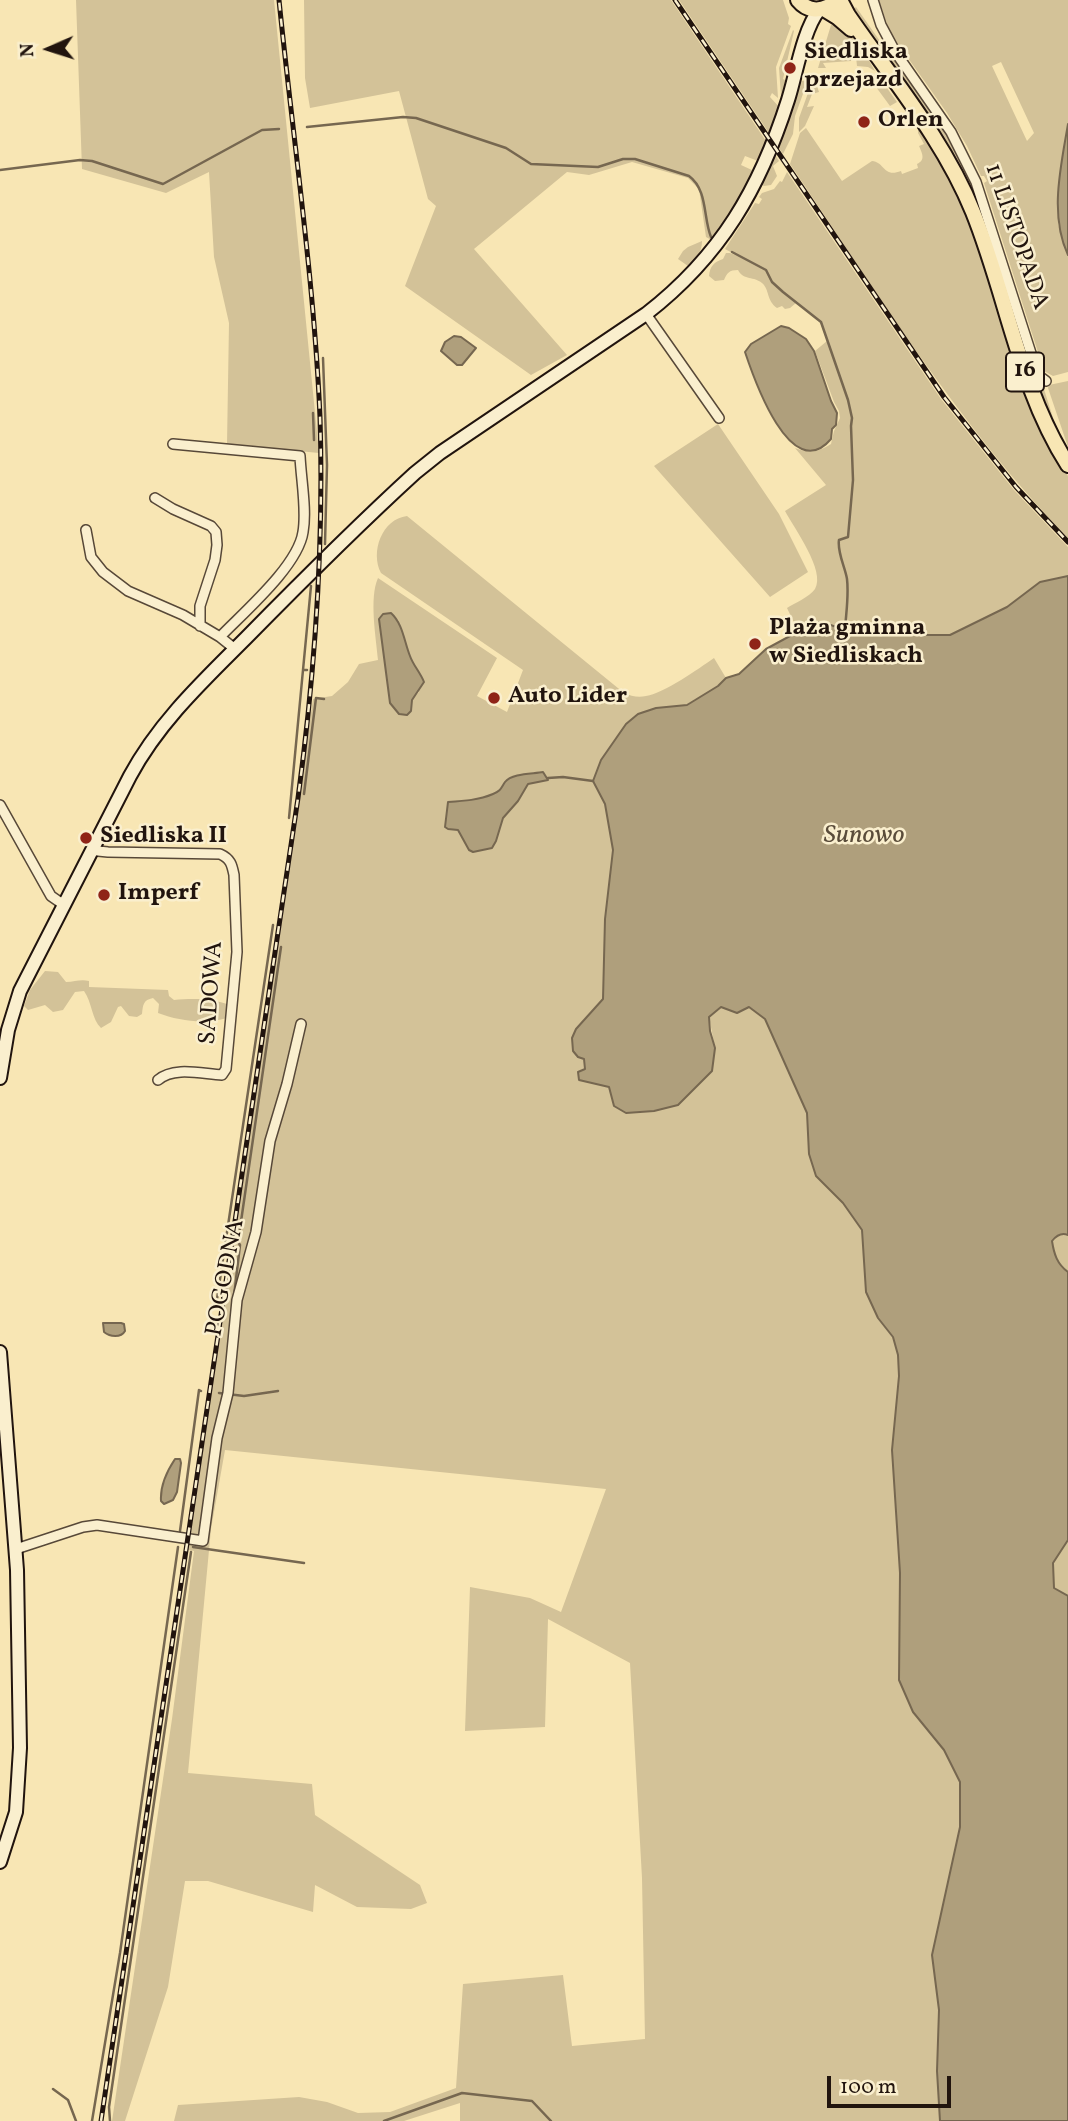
<!DOCTYPE html>
<html>
<head>
<meta charset="utf-8">
<style>
  body { margin:0 }
  #map { position:relative; width:1068px; height:2121px; overflow:hidden; background:#f8e6b4; font-family:Vollkorn,serif }
  canvas { display:block }
  .north { position:absolute; left:14px; top:14px; width:70px; height:70px; -webkit-text-stroke:5px #faefce; paint-order:stroke; rotate:267deg; font-size:19px; font-weight:700; line-height:28px; text-align:center; color:#21140e }
  .north::after { content:''; display:block; margin:auto; width:24px; height:32px; background:#21140e; clip-path:polygon(50% 0,100% 100%,50% 72%,0 100%) }
  .scale { position:absolute; left:827px; top:2076px; width:124px; height:32px; box-sizing:border-box; border:4px solid #21140e; border-top:0; padding-left:9px; font-size:21px; line-height:24px; white-space:nowrap; color:#21140e; -webkit-text-stroke:5px #faefce; paint-order:stroke }
</style>
</head>
<body>
<div id="map">
<canvas width="1068" height="2121"></canvas>
<div class="north">N</div>
<div class="scale">100 m</div>
</div>
<script>
const context = document.querySelector('canvas').getContext('2d');
context.lineJoin = 'round';
function paint(path, color) {
  context.fillStyle = color;
  context.fill(path, 'evenodd');
}
function trace(path, color, width, dash) {
  context.strokeStyle = color;
  context.lineWidth = width;
  context.lineCap = dash ? 'butt' : 'round';
  context.setLineDash(dash || []);
  context.stroke(path);
}
function write(font, color, halo, rows, align = 'center') {
  context.font = font + ' Vollkorn,serif';
  context.lineWidth = 5;
  context.setLineDash([]);
  context.textBaseline = 'middle';
  context.strokeStyle = halo;
  context.fillStyle = color;
  for (const [text, x, y, turn = 0] of rows) {
    context.save();
    context.translate(x, y);
    context.rotate((+turn || 0) * Math.PI / 180);
    context.textAlign = isNaN(turn) ? turn : align;
    if (halo) context.strokeText(text, 0, 0);
    context.fillText(text, 0, 0);
    context.restore();
  }
}
paint(new Path2D(`
  M76 0H274L319 453 227 444 229 323 214 257 209 172 166 193 82 169Z
  M304 0H671L768 144 762 160 758 161 745 156 741 165 754 171V177L713 241 706 237 699 189 688 178 632 162 589 175 567 172 474 249 567 355 531 375 405 286 436 206 428 199 399 91 310 108 305 78Z
  M679 0H783L789 18 788 24 791 26 776 67 778 98 772 93 770 97 781 109 771 136Z
  M879 0H1068V124L1060 171 1058 224 1068 255V372L1053 376 1044 371 984 183 987 181 984 176H981L967 146 947 113 898 44 888 27ZM1001 62 1034 133 1027 141 992 66Z
  M856 7 882 44 888 46C921 95 954 140 977 195L1035 377 1043 386 1060 440 1042 405 987 234 850 12Z
  M838 24 860 45 875 71 868 67 857 66 856 57 851 58V61L823 63 826 68H818L831 25Z
  M793 30 794 31 783 79 785 80 784 99 781 96 779 68Z
  M808 80 795 116 793 134 783 154 777 145 797 86 802 81Z
  M882 81 897 102 890 106 876 87Z
  M812 82 817 86 819 92 812 94 807 107 814 106 805 126 799 132V118Z
  M918 125 941 159 963 203 982 252 1022 386 1041 431 1068 476V538C959 426 877 293 790 164L800 133 806 128 842 181 872 161C885 162 883 178 901 171L902 174 918 168 917 164C926 160 922 153 919 146L924 144 918 133Z
  M774 153 779 161 773 166 777 176 771 185 764 186 761 184Z
  M787 172 941 399 1014 490 1068 547V576L1040 582 1007 607 950 635H891L845 630 822 622 814 623 798 631 787 608C795 603 809 597 815 589 826 571 794 528 785 511L826 485 795 448C810 454 818 452 831 444L834 431 840 418 839 411 834 402 815 351 827 341 820 322 796 303 790 308 785 309 782 306 777 308C766 300 770 290 762 283 754 276 744 281 738 270 729 270 727 273 724 280L715 281 709 276C710 266 714 262 723 259L726 253H730L738 256 725 249 755 203 759 204 762 199 759 197 762 193 774 189 780 181 782 182Z
  M702 241C702 251 697 260 688 266L678 259 683 251 688 247Z
  M1068 381V447L1048 388 1049 385Z
  M718 424 779 514 808 572 770 597 654 466Z
  M407 516 624 693C631 696 638 698 646 696 665 693 698 669 714 658L726 678 718 686 686 705 656 708 626 724 601 760 593 781 605 804 613 850 605 919 603 999 576 1029 573 1051 578 1057 584 1058 585 1069 579 1080 609 1087 614 1106 626 1113 654 1111 678 1105 715 1048 709 1017 721 1007H749L765 1019 807 1113 809 1154 816 1176 843 1203 862 1230 878 1318 893 1337 898 1355 899 1376 892 1450 900 1573 899 1680 913 1712 944 1750 960 1782V1827L932 1955 939 2010 937 2071 940 2121H460V2103L404 2121H174L178 2105 299 2097 327 2102 358 2113 390 2112 456 2088 463 1984 563 1975 572 2046 645 2039 642 1878 630 1663 548 1619 545 1727 465 1731 470 1587 530 1598 561 1612 606 1489 225 1450 211 1529 188 1773 312 1784 315 1815 420 1885 427 1903 411 1909 357 1907 315 1885 313 1912 208 1881H185L168 1987 125 2121H112L172 1719 194 1551 188 1550 313 699 332 696 348 682 359 664 378 660C376 637 369 598 378 578L497 658 477 696 507 712 523 670 381 573C370 552 382 519 407 516ZM398 619 411 660 419 692 412 700ZM543 772 548 780 528 783 518 801 503 818 496 841 469 849 458 830 455 829 449 802 484 798Z
  M45 971 58 972 66 982C75 982 80 979 89 981V987L168 990 169 996 174 1000C194 998 218 998 236 1008V1014C213 1026 182 1022 158 1013L159 1004 153 998C143 1000 143 1005 142 1014L137 1017 129 1016 121 1006 118 1007 111 1022 101 1028C92 1020 92 1002 84 991L75 992 63 1010 53 1012 45 1005 28 1010 24 1006 30 990Z
  M1065 1234 1068 1235V1272C1057 1264 1054 1254 1052 1241L1056 1236Z
  M1068 1540V1596L1054 1588 1053 1563Z`), '#d3c298');
const water = new Path2D(`
  M1068 124V255C1049 215 1061 166 1068 124Z
  M781 326 789 328 806 339 814 351 831 401 837 413 836 425 832 429 831 439C791 486 754 379 745 352L751 344Z
  M454 336 461 337 476 348 462 365H457L441 351 445 342Z
  M1068 576V1235C1061 1232 1056 1236 1052 1241 1054 1254 1057 1264 1068 1272V1540L1053 1563 1054 1588 1068 1596V2121H940L937 2071 939 2010 932 1955 960 1827V1782L944 1750 913 1712 899 1680 900 1573 892 1450 899 1376 898 1355 893 1337 878 1318 866 1292 862 1230 843 1203 816 1176 809 1154 807 1113 765 1019 749 1007 737 1013 721 1007 709 1017 710 1031 715 1048 712 1071 678 1105 654 1111 626 1113 614 1106 609 1087 579 1080 578 1072 585 1069 584 1059 578 1057 573 1051 572 1038 576 1029 603 999 605 919 613 850 605 804 593 781 601 760 626 724 638 714 656 708 687 705 718 686 726 678 739 674 766 649 814 623 822 622 845 630 891 635H950L1007 607 1040 582Z
  M391 613C403 624 404 641 410 656 413 665 420 672 424 682L412 700 411 711 407 715 399 714 390 703 379 619 383 614Z
  M543 772 548 780 528 784 518 801 503 818 496 841 492 848 473 852 469 850 458 830 448 829 445 827 448 802C464 801 479 800 493 794 501 791 501 788 505 782 512 773 533 774 543 772Z
  M103 1323H121L124 1324 125 1331C121 1338 110 1337 104 1332Z
  M175 1459H180L181 1463 177 1492 173 1500 164 1504 161 1501C160 1486 167 1471 175 1459Z`);
paint(water, '#af9f7c');
trace(water, '#766750', 2);
trace(new Path2D(`
  M307 127 403 117 416 118 506 148 531 164 598 167 623 159H635L689 176C708 190 703 218 711 237
  M0 170 80 160 92 161 163 184 262 130 279 129
  M732 252 766 270 772 282 783 292 821 322 848 400 852 418 851 426 853 480 848 537 839 540C837 552 845 567 847 579 849 596 846 613 845 630
  M323 358 327 465 325 544
  M313 413 314 440
  M307 670H303L311 586
  M548 778 563 777 593 781
  M304 794 316 698 324 699
  M289 818 303 670
  M234 1296 240 1245 238 1242 281 947
  M217 1299 273 925
  M219 1393 244 1396 278 1391
  M180 1531 199 1390 201 1391
  M193 1547 304 1563
  M53 2089 68 2100 76 2121
  M92 2121 120 1953 178 1547
  M110 2121 109 2107 191 1552
  M384 2121 462 2093 532 2101 551 2121`), '#766750', 2.5);
const street = new Path2D(`
  M873 0 881 25 896 53 951 132 976 182 1038 375 1046 381
  M646 314 719 418
  M173 444 300 456C301 479 307 510 303 532 298 566 244 612 220 637L235 649
  M155 498 173 509 211 526 216 532 217 545 215 560 200 606V626
  M86 530 91 557 103 572 128 591 183 615 220 637
  M0 805 51 896 64 905
  M94 847 98 851 108 852 220 854C231 859 232 865 234 875L237 952 226 1069 222 1075C202 1074 174 1066 158 1080
  M16 1549 83 1527 97 1525 203 1541 217 1438 228 1393 237 1300 256 1232 270 1141 287 1084 301 1024`);
const secondary = new Path2D(`
  M0 1078 8 1030 20 991 130 776C159 722 203 681 246 638 301 582 357 526 415 473L440 453 646 314C721 256 760 188 788 100 796 75 803 30 819 10
  M0 1352 17 1570 20 1748 16 1812 0 1862`);
const primary = new Path2D(`
  M798 0C807 11 819 12 831 5
  M840 0 848 15C892 79 944 140 973 212 1007 296 1019 388 1068 465
  M824 9 837 17 851 29`);
trace(street, '#574838', 12);
trace(secondary, '#21140e', 16);
trace(primary, '#21140e', 18);
trace(street, '#faefce', 9);
trace(secondary, '#faefce', 12);
trace(primary, '#f8e6b4', 14);
const rail = new Path2D(`
  M675 0 944 397 1016 487 1068 542
  M101 2121 298 798C315 672 324 544 320 417 314 278 293 139 279 0`);
trace(rail, '#21140e', 5);
trace(rail, '#faefce', 2.5, [8]);
for (const [x, y, r, color] of [
  [790,68,7,"#8f2418"],
  [864,122,7,"#8f2418"],
  [755,644,7,"#8f2418"],
  [494,698,7,"#8f2418"],
  [86,838,7,"#8f2418"],
  [104,895,7,"#8f2418"]
]) {
  const dot = new Path2D();
  dot.arc(x, y, r, 0, 2 * Math.PI);
  context.fillStyle = color;
  context.fill(dot);
  trace(dot, '#faefce', 2.5);
}
for (const [x, y, w] of [
  [1025,372,38]
]) {
  const box = new Path2D();
  box.roundRect(x - w / 2, y - 19.5, w, 39, 5);
  context.fillStyle = '#faefce';
  context.fill(box);
  trace(box, '#21140e', 2);
}
write('bold 23px', '#21140e', null, [
  ["16",1025,372]
]);
write('bold 24px', '#21140e', '#faefce', [
  ["Siedliska",804,54],
  ["przejazd",804,82],
  ["Orlen",878,122],
  ["Plaża gminna",769,630],
  ["w Siedliskach",769,658],
  ["Auto Lider",508,698],
  ["Siedliska II",100,838],
  ["Imperf",118,895]
], 'left');
write('24px', '#21140e', '#faefce', [
  ["11 LISTOPADA",1015,237,71],
  ["SADOWA",213,993,-86],
  ["POGODNA",227,1278,-79]
]);
write('italic 26px', '#5a4c3a', '#faefce', [
  ["Sunowo",864,837]
]);
</script>
</body>
</html>
